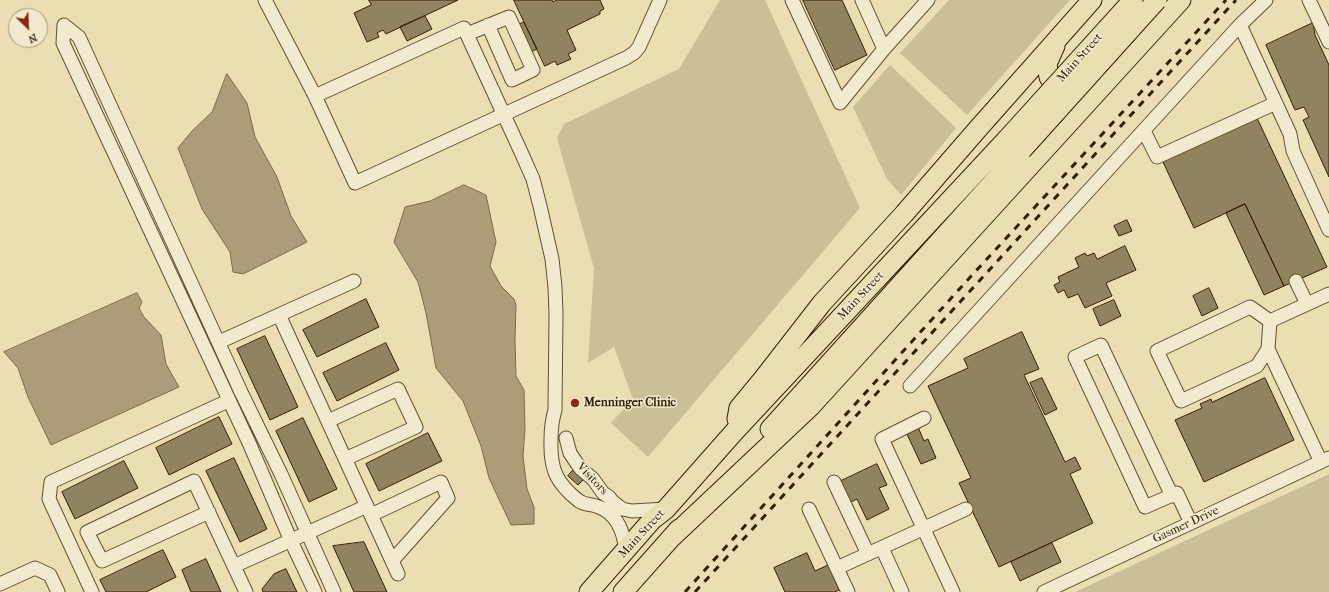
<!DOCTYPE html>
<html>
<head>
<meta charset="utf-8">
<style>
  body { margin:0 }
  #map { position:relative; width:1329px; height:592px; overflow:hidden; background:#ebdeb3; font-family:"IM FELL French Canon",serif }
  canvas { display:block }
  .north { position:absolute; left:8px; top:8px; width:40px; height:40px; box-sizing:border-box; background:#f2eace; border:1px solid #a5997e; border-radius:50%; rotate:156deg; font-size:11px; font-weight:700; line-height:16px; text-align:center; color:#322005 }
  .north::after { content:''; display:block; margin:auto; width:14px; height:18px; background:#8f2418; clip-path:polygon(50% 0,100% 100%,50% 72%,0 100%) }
</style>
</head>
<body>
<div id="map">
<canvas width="1329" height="592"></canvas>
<div class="north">N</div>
</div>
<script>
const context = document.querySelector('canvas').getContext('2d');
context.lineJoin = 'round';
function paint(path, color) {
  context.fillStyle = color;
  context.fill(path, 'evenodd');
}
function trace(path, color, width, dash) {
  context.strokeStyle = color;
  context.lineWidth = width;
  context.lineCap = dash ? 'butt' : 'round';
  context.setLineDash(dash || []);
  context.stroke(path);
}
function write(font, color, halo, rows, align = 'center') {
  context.font = font + ' "IM FELL French Canon",serif';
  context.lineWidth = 3;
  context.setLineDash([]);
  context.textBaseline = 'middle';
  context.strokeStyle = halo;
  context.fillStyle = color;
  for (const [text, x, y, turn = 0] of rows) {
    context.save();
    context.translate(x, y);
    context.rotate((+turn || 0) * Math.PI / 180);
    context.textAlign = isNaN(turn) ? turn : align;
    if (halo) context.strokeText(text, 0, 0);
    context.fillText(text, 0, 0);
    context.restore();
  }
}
paint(new Path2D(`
  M720 0H765L860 208 648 457 611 423 633 399 614 347 588 363 594 268 557 138 564 124 679 69Z
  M949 0H1070L967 115 900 53Z
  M890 65 956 128 901 195 887 179 853 107Z
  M1329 474V592H1075Z`), '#ccbe95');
const water = new Path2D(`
  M227 74 247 103 255 137 277 177 291 216 307 242 243 274 233 272 230 252 202 209 178 148 192 131 212 112Z
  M464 185 486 195 496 242 490 266 501 286 514 299 516 305 515 340 516 376 524 390 525 428 523 456 527 489 534 507V524L511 525 489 478 481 446 463 401 436 368 426 313 418 282 394 242 405 207 430 201Z
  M137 293 142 302 139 308 144 317 161 335 166 364 179 387 51 445 28 397 18 368 4 352Z`);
paint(water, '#ac9d78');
trace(water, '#7b6b4a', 1);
const building = new Path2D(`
  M369 0H458L386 34 383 30 377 33 379 37 367 42 354 13 371 5Z
  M514 0H552L553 2 556 0H600L604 9 600 11V14L567 30 576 50 568 54 571 59 557 65 555 61 545 66Z
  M803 0H842L867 55 835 70Z
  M425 16 432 29 407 41 400 27Z
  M524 22 537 49 523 56 511 29Z
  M1313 23 1315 35 1329 65V177L1303 120 1309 117 1304 107 1295 110 1266 45Z
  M1257 118 1327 267 1284 286 1245 204 1194 228 1163 162Z
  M1245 204 1284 286 1264 295 1226 213Z
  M1127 220 1132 231 1119 236 1114 226Z
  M1125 246 1136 270 1106 283 1112 296 1085 308 1078 294 1068 298 1064 290 1058 293 1054 285 1060 282 1058 277 1079 267 1075 258 1085 253 1087 256 1094 253 1097 259Z
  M1209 288 1218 308 1202 316 1193 296Z
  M366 299 379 327 317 357 303 330Z
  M1114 300 1121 316 1100 326 1093 309Z
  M1022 332 1039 369 1024 375 1065 462 1075 457 1081 469 1070 474 1093 523 999 567 959 483 971 478 928 386 968 368 964 359Z
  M265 336 298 407 270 420 237 349Z
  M386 343 399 370 337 401 323 373Z
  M1042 378 1057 409 1045 415 1030 383Z
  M1265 378 1294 440 1204 482 1175 420 1202 408 1200 404 1211 399 1212 402Z
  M219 417 232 444 169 475 156 448Z
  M303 418 337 489 309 502 276 431Z
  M918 427 924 441 928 439 936 458 921 464 906 432Z
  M428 433 442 461 379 491 366 464Z
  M234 458 267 529 240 542 206 471Z
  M124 461 138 488 75 519 62 492Z
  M877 464 887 485 879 488 889 509 867 520 857 499 849 503 839 482Z
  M575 468 586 477 578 485 568 476Z
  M364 542 387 592H354L333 546Z
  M1052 543 1061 562 1020 581 1011 562Z
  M163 550 176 577 146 592H106L100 580Z
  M807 553 815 571 828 565 839 590 835 592H785L774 568Z
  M206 559 221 592H191L182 570Z
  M286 569 297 592H263L262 589 274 574Z`);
paint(building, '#92835f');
trace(building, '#322005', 1);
const minor = new Path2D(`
  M265 0 315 96 355 183 626 58 634 53 639 47 660 0
  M792 0 840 103 884 49 928 0
  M862 0 884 49
  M1309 0 1329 42
  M64 25 79 37 241 392 281 474 334 592
  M64 25 63 43 250 445 291 541 315 592
  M1240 25 1290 134 1293 151 1329 230
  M467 34 509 17 533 70 512 80 488 25
  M315 96 464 28 521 152 533 179 540 206 552 259 555 287 556 314 555 410C552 420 551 430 551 440 550 469 556 483 579 501 585 505 590 504 596 506 617 512 624 532 626 552
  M1144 131 1157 157 1276 103
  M1296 281 1307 304
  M279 315 398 574
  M1270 321 1329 294
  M219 342 354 281
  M1268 349 1257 366 1181 401 1157 351 1250 307 1270 321 1268 349 1321 462
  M910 386 1240 25 1266 0
  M924 418 882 439 953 592
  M328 421 398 389 416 427 345 459
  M566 438 570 453 580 468 593 479 603 493 609 497 613 502 622 509 632 511 666 509
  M834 482 868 554
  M1172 496 1101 345 1075 357 1145 507 1177 493 1191 523
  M809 509 848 592
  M209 512 102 561 87 532 194 481 246 592
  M371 515 441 482 448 498 392 561
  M882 548 902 592
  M234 566 367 506
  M837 568 966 509
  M0 584 35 568 50 575 58 592
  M92 592 49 499 51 482 228 401
  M1044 592 1329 458`);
const highway = new Path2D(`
  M1055 46 1047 64 1049 77 1057 88 1069 93
  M737 419 739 408 763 379 822 303 904 214 976 131 1092 0
  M770 429 1022 150
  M672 537 811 406 1181 0
  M589 592 652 520 666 509 735 431 1007 139
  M623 592 679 529`);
trace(minor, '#605030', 15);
trace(highway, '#322005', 21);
trace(minor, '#f2eace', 13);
trace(highway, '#ebdeb3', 19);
trace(new Path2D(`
  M685 592 974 273 1226 0
  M695 592 1236 0`), '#322005', 3, [7, 7]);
const highwayBridge = new Path2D(`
  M1007 139 1133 0
  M1022 150 1157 0`);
trace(highwayBridge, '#322005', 21, []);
trace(highwayBridge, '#ebdeb3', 19);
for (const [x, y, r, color] of [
  [575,403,5,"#8f2418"]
]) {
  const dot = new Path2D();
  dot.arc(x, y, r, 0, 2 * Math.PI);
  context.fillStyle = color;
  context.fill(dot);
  trace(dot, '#f2eace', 1.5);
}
write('12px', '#322005', '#f2eace', [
  ["Main Street",1080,58,-48],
  ["Main Street",861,296,-47],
  ["Visitors",592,479,47],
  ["Gasmer Drive",1186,525,-25],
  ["Main Street",642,534,-47]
]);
write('bold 12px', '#322005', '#f2eace', [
  ["Menninger Clinic",584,403]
], 'left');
</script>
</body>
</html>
